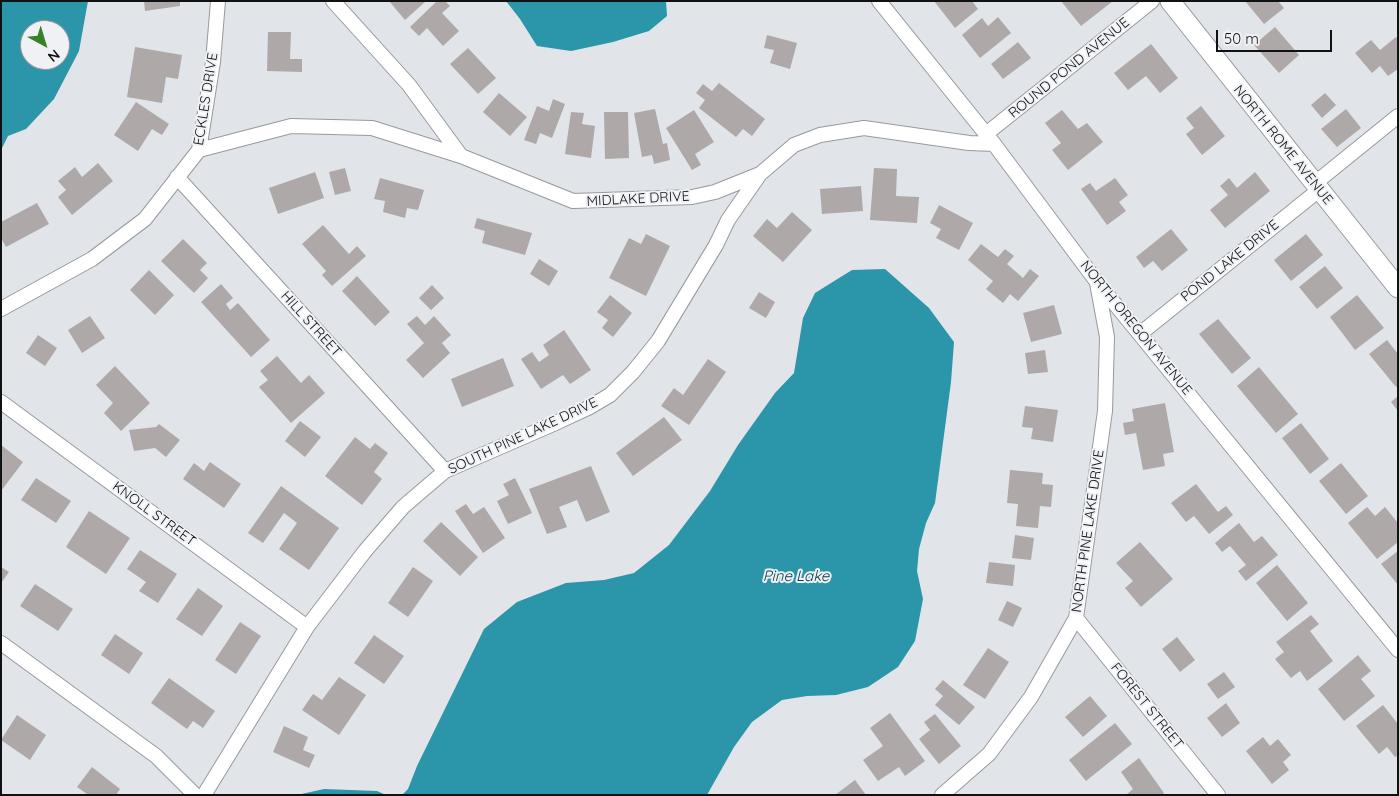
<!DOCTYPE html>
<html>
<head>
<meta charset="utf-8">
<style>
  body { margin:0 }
  #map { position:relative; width:1399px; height:796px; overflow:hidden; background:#e1e4e8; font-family:Quicksand,sans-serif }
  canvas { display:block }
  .frame { position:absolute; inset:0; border:2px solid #101112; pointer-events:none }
  .north { position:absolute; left:20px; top:20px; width:50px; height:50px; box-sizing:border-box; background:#eff1f5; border:1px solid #96979a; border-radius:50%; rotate:141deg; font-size:14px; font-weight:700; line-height:20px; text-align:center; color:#101112 }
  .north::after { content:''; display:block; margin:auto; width:18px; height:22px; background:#388127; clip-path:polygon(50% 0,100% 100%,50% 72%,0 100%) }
  .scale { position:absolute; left:1216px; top:30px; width:116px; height:22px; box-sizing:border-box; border:2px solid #101112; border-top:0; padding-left:6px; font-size:15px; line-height:18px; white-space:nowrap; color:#101112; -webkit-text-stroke:4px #eff1f5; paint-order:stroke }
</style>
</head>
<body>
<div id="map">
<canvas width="1399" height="796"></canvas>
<div class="frame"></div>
<div class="north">N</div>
<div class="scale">50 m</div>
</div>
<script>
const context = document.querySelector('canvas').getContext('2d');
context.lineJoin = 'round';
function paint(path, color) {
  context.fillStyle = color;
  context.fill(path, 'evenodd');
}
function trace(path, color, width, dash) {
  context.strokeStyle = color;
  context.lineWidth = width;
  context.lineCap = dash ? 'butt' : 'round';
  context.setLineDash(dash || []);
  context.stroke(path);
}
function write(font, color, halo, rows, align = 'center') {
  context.font = font + ' Quicksand,sans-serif';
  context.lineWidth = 4;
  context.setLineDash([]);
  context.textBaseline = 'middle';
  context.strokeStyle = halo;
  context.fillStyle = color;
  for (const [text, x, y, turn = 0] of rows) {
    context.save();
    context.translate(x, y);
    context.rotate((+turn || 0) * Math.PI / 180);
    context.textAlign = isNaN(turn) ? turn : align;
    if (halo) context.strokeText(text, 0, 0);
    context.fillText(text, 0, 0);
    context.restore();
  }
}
paint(new Path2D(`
  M1 1H88L79 51 54 99 26 129 8 136 1 150ZM30 30H60V60H30Z
  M506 1H666L667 16 649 31 613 42 571 51 537 46 520 19Z
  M885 269 929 308 954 342 951 382 935 503 926 523 919 549 917 571 923 599 915 641 898 667 868 687 836 695 807 696 782 700 752 722 734 747 707 795H402L408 789 417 766 484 629 517 602 566 583 604 580 634 573 669 545 710 491 738 445 775 393 794 373 803 318 815 293 852 270Z
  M324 789 377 791 386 795H297Z`), '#2b95aa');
paint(new Path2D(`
  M144 1H180V6L145 11Z
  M389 1H426L405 20Z
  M437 1H445L450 6 442 13 459 31 443 46 427 28 419 36 410 27Z
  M934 1H972L978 9 955 28Z
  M1061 1H1113L1081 26Z
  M1245 1H1278L1284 8 1264 24Z
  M998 17 1011 33 980 58 962 35 982 18 988 26Z
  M1275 27 1299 55 1279 73 1254 45Z
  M268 32H291L290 59H302V72L267 71Z
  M767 35 797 43 790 69 770 63 774 50 764 48Z
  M1396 37 1398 40V69L1388 76 1380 66 1372 73 1355 53 1371 40 1380 50Z
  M1018 42 1031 58 1003 79 991 64Z
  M1151 44 1178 78 1160 93 1146 76 1128 90 1114 73Z
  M135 47 182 55 178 79 166 77 162 103 127 97Z
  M468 48 496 78 478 94 450 64Z
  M719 83 765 119 752 136 743 129 736 137 699 108 705 100 696 93 703 84 712 91Z
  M499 93 527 117 510 136 483 112Z
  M1325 93 1336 105 1322 118 1311 105Z
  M553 99 565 104 552 138 540 133 536 144 524 140 537 106 549 111Z
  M136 102 169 124 162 135 152 129 138 151 114 135Z
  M1201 106 1225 136 1202 155 1186 134 1194 128 1186 118Z
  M655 109 663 144 667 143 670 160 654 164 652 155 642 157 634 113Z
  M1346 109 1361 128 1337 147 1321 129Z
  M694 110 714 142 695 154 701 165 692 170 666 128Z
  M1062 110 1078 129 1087 123 1103 142 1068 170 1052 150 1061 143 1045 123Z
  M571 112 584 113 582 124 595 126 591 158 565 154Z
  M604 112H628L629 158 605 159Z
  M98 163 113 181 72 215 58 197 66 190 58 181 75 167 82 177Z
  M345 168 351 191 335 195 329 172Z
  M874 168 897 169 896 196 919 197 917 223 870 220Z
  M315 172 324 198 278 214 269 188Z
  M1255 172 1270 191 1225 228 1210 210 1228 195 1220 186 1229 178 1237 188Z
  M380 178 424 190 418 210 407 208 405 218 383 212 385 201 374 199Z
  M1115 178 1128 195 1119 202 1126 211 1107 225 1081 189 1090 183 1096 191Z
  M861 186 863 211 822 214 820 189Z
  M37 203 49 224 6 247 1 238V222Z
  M939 205 973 223 959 250 936 238 941 229 930 223Z
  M792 212 812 230 783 262 753 236 767 219 777 228Z
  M477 218 532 233 525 255 482 243 485 231 474 228Z
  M323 225 349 254 357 246 366 256 332 286 322 275 326 271 302 244Z
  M1171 229 1188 250 1162 271 1153 261 1144 268 1136 257Z
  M646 234 670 246 646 296 609 278 629 238 641 244Z
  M1306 234 1323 255 1291 281 1274 260Z
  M183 239 207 263 200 270 208 278 194 293 161 261Z
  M981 244 998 257 1005 249 1014 256 1007 264 1023 278 1030 269 1039 276 1018 301 1010 294 1003 303 986 289 993 281 968 260Z
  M539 259 558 271 549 286 530 274Z
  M1325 266 1343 288 1317 309 1299 287Z
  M149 270 174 295 155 315 130 290Z
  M357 276 390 312 375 326 342 291Z
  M221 284 233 298 226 304 230 310 238 303 270 340 251 357 201 302Z
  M432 285 444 298 431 310 419 298Z
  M759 292 775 302 766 318 749 308Z
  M610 295 632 313 613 337 602 328 608 320 597 312Z
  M1357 295 1384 328 1355 350 1330 317Z
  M1054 305 1062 334 1031 342 1023 313Z
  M90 316 105 338 82 353 68 330Z
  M417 316 425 325 434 316 451 335 442 343 450 353 423 378 406 360 424 343 407 324Z
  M1218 319 1251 358 1232 374 1199 334Z
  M564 330 591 370 570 384 563 375 541 389 521 359 532 352 539 362 549 355 543 345Z
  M38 335 57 348 45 366 26 353Z
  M1387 340 1398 354V386L1396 387 1369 354Z
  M1045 350 1048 372 1028 374 1025 353Z
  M277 356 301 383 309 375 325 393 291 423 259 387 268 380 260 371Z
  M503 358 514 386 462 407 451 379Z
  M708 359 726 372 689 425 661 406 674 388 683 395Z
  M115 366 150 403 121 431 104 413 113 403 96 385Z
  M1259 367 1298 414 1276 433 1237 386Z
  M1398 396V411L1391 402Z
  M1165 403 1174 452 1163 454 1165 466 1143 470 1136 433 1125 435 1123 423 1134 421 1132 409Z
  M1025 406 1058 410 1053 442 1031 439 1033 428 1022 427Z
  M664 417 682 440 633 476 616 453Z
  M300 421 321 437 305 457 285 441Z
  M1301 423 1329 459 1310 474 1282 438Z
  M159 424 180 440 166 457 155 448 134 451 129 430 156 427Z
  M355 437 370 449 375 443 388 453 374 472 382 479 362 505 325 476Z
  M1 445 23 462 1 491Z
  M210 462 241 484 224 508 183 479 194 463 204 471Z
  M1341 463 1368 496 1346 514 1319 481Z
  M591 466 610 512 586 522 577 500 559 507 567 527 547 534 529 489Z
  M1010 470 1043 473 1042 484 1053 485 1051 507 1040 506 1038 528 1016 526 1018 504 1007 503Z
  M36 478 71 501 56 523 21 500Z
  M515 478 532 513 508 524 497 501 509 495 503 484Z
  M1196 484 1218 512 1226 506 1233 515 1209 534 1194 516 1186 522 1171 503Z
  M281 486 339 528 309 570 279 549 297 523 284 513 263 543 248 533Z
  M466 504 473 514 484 507 505 538 483 553 455 511Z
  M1367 507 1375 516 1385 507 1398 523V542L1377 559 1348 523Z
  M89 511 130 538 106 574 66 547Z
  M441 522 478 557 460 576 423 541Z
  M1239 523 1254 542 1262 536 1278 555 1246 581 1238 571 1246 565 1230 546 1222 552 1215 543Z
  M1015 535 1034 538 1031 560 1012 558Z
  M1140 542 1173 579 1141 607 1125 588 1133 581 1116 563Z
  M140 550 177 574 158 603 139 591 146 582 127 569Z
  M1398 551V585L1381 564Z
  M989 562 1015 565 1013 586 986 583Z
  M1277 565 1308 603 1287 621 1256 583Z
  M1 567 9 572 1 583Z
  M413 567 433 581 408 617 388 603Z
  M35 584 73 609 58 631 20 606Z
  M198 588 223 606 202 636 176 619Z
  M1007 601 1022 608 1013 627 998 620Z
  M1311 615 1319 624 1310 631 1333 661 1307 681 1300 671 1291 678 1275 659 1284 652 1276 642Z
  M240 622 261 636 236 674 215 660Z
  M115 634 143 653 129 674 101 655Z
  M374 635 404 656 384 684 354 663Z
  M1177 637 1195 660 1180 672 1162 649Z
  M988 648 1009 662 985 699 963 685Z
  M1358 655 1371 671 1361 679 1375 696 1344 721 1318 689Z
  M1224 672 1235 687 1218 699 1207 684Z
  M339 677 366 695 339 735 302 710 313 694 322 700Z
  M169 678 215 711 203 728 193 721 187 729 151 703Z
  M943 680 975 707 959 725 935 705 943 696 935 689Z
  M1090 696 1107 716 1083 737 1065 717Z
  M1226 703 1240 723 1222 737 1207 718Z
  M1383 705 1398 724V755L1395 757 1387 747 1379 754 1356 726Z
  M890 713 925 761 905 776 899 767 878 781 863 760 883 746 870 728Z
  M935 714 961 746 939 764 919 739 930 730 924 722Z
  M17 715 46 735 30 760 1 740Z
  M1115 723 1132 744 1086 781 1069 760Z
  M284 726 308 737 303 750 315 755 309 768 273 752Z
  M1263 737 1270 746 1278 739 1291 755 1283 762 1289 770 1272 784 1246 751Z
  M1139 758 1164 793 1162 795H1126L1133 789 1121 772Z
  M92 767 120 789 116 795H86L87 794 77 787Z
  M855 780 866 795H835Z`), '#aea9a8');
const street = new Path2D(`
  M333 1 409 85 461 156
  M879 1 994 144 1097 282 1398 650
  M986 134 1152 1
  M199 150 291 126 372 128 461 156 573 201 692 197 715 192 760 174
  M177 177 445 471
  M1314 184 1398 116
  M1 309 92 259 145 219 199 150 213 62 218 1
  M1141 333 1319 190
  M1 402 307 627
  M1076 618 1218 795
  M1 643 156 756 195 795
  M204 795 307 627 365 551 403 507 445 471 551 425 588 408 610 395 633 372 658 341 716 245 728 220 760 174 794 145 820 135 864 128 969 143 994 144
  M942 795 989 754 1031 697 1076 618 1105 411 1107 337 1097 283`);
const secondary = new Path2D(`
  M1170 1 1398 288`);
trace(street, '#979a9d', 16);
trace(secondary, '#979a9d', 21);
trace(street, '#fff', 14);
trace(secondary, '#fff', 19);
write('14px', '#101112', '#eff1f5', [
  ["ROUND POND AVENUE",1069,68,-39],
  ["ECKLES DRIVE",206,99,-81],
  ["NORTH ROME AVENUE",1283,145,51],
  ["MIDLAKE DRIVE",638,199,-3],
  ["POND LAKE DRIVE",1230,261,-39],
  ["HILL STREET",311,324,48],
  ["NORTH OREGON AVENUE",1136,328,51],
  ["SOUTH PINE LAKE DRIVE",523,436,-25],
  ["KNOLL STREET",154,514,36],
  ["NORTH PINE LAKE DRIVE",1088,531,-82],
  ["FOREST STREET",1147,706,51]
]);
write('italic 15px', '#02434e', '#eff1f5', [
  ["Pine Lake",796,576]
]);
</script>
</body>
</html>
